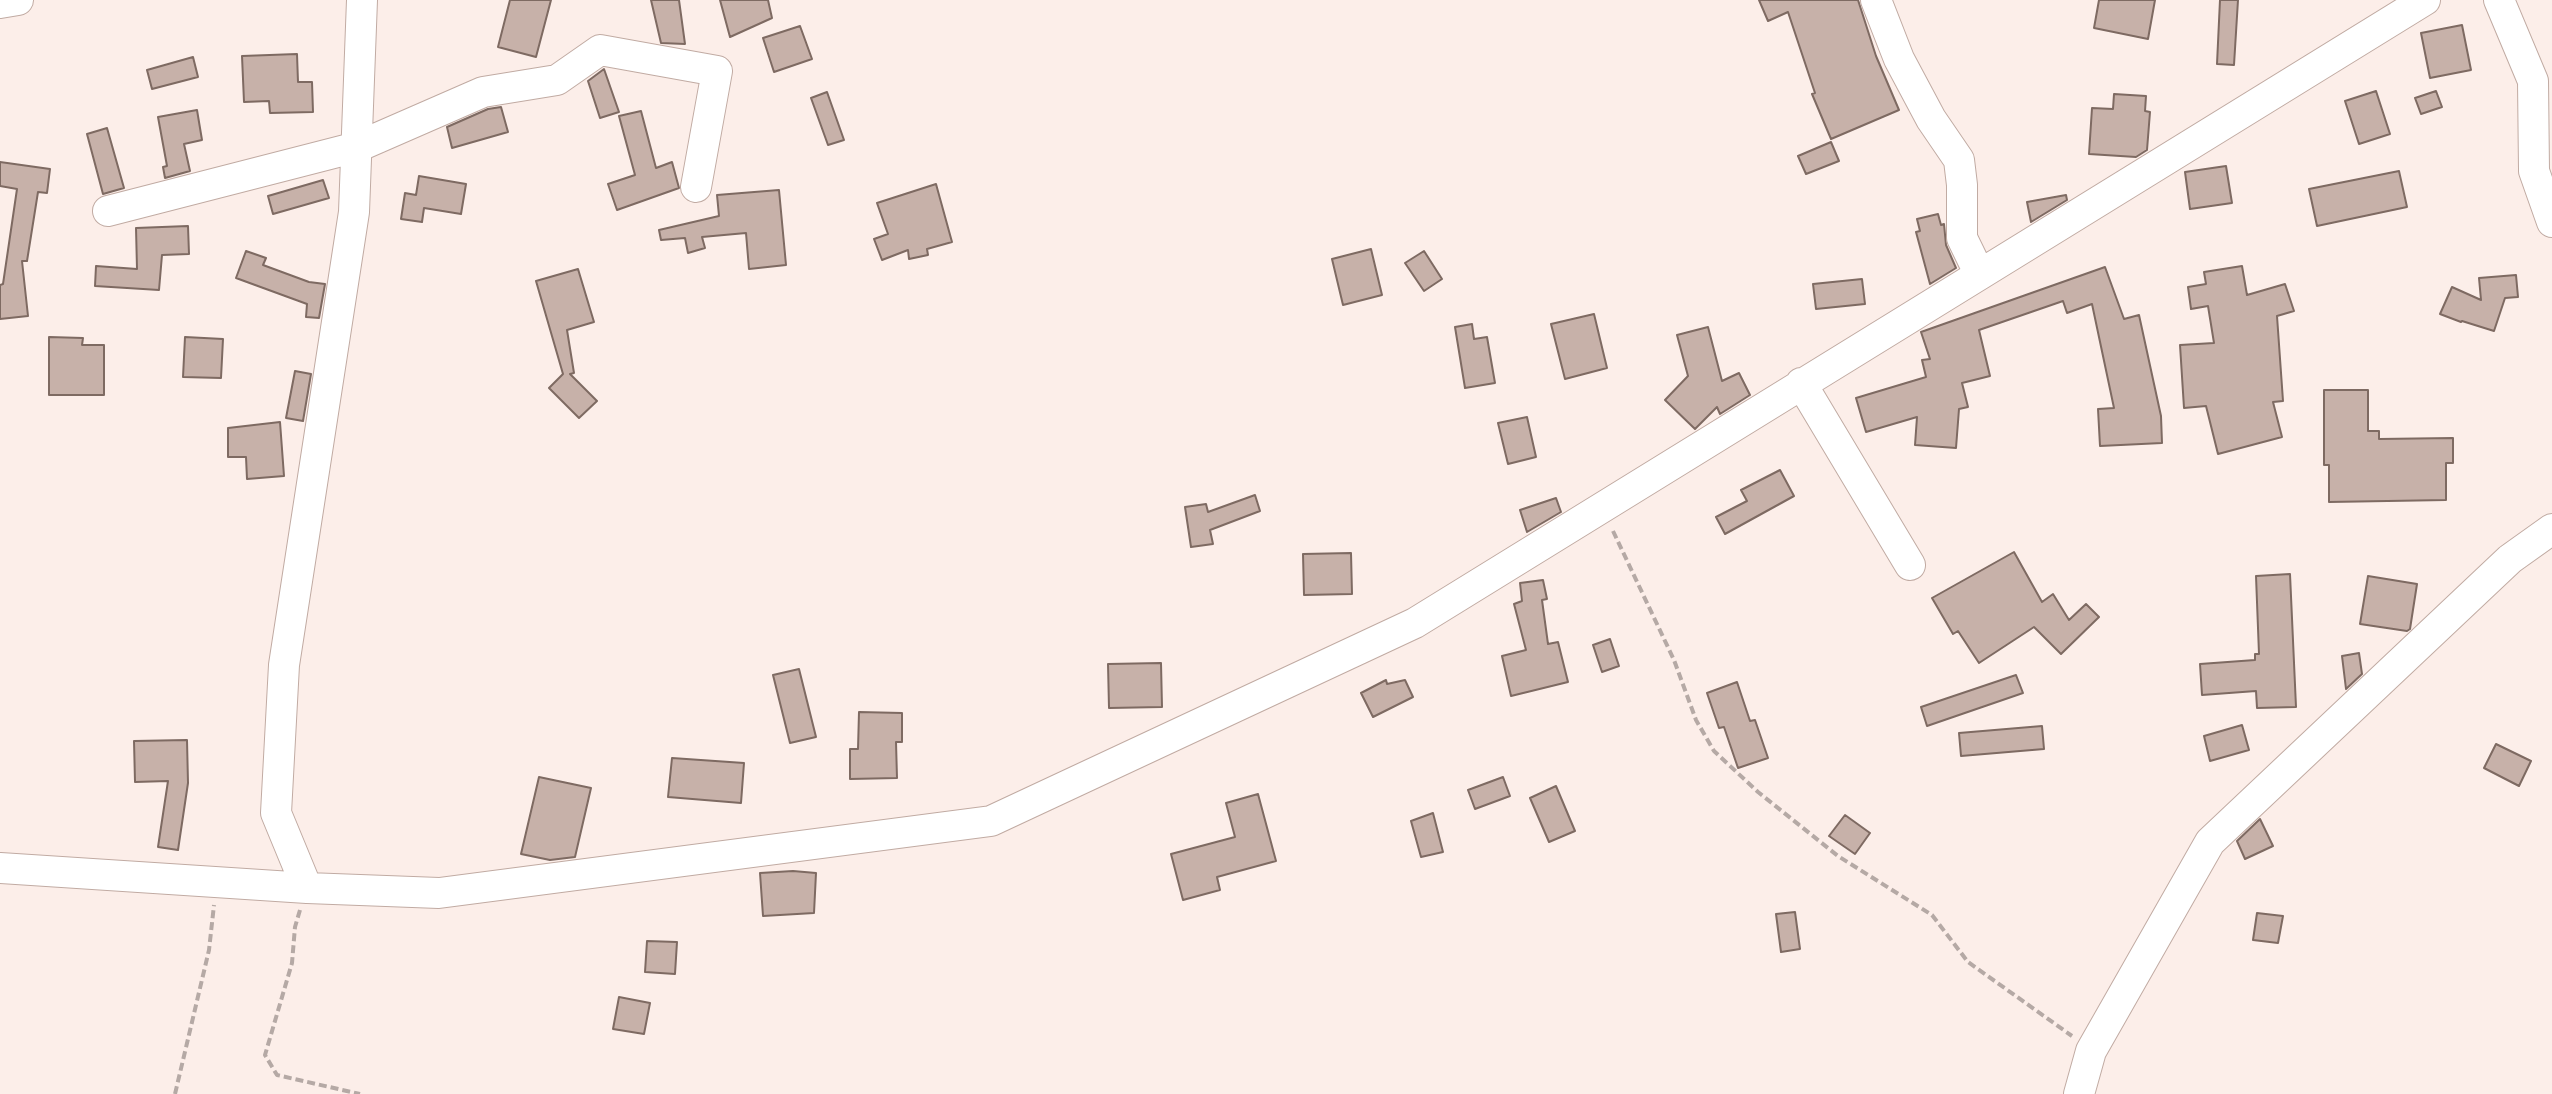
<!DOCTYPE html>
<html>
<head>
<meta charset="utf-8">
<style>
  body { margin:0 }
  canvas { display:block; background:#fceee9 }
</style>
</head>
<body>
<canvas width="2552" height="1094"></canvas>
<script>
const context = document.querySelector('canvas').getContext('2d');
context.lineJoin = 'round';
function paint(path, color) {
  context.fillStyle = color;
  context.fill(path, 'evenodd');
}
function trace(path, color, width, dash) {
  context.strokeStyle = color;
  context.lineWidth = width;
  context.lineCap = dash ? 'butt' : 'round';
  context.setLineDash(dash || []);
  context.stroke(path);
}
const building = new Path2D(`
  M510 0H551L536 57 498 47Z
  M651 0H679L685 44 661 43Z
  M720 0H768L772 18 730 37Z
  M1759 0H1858L1876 56 1899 110 1831 139 1812 94 1815 93 1788 12 1768 21Z
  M2099 0H2155L2148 39 2094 28Z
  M2220 0H2238L2234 65 2217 64Z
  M2462 25 2471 70 2430 78 2421 33Z
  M800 26 812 59 774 72 763 38Z
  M297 54 298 82H312L313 112 270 113 269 101 244 102 242 56Z
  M193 57 198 77 152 89 147 70Z
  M604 69 619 112 600 118 588 81Z
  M2376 91 2390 134 2359 144 2345 101Z
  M2436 91 2442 107 2421 114 2415 98Z
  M827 92 844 140 828 145 811 98Z
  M2114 94 2146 96 2145 111 2150 112 2147 150 2136 157 2089 154 2092 108 2113 109Z
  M501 107 508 132 452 148 447 127 488 109Z
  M197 110 202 140 184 144 190 171 165 178 163 167 167 166 158 117Z
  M641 111 656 168 672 162 679 188 617 210 608 184 635 175 619 116Z
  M107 128 124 188 103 194 87 134Z
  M1831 142 1839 161 1806 174 1798 156Z
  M0 162 50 169 47 193 38 192 27 261H22L28 316 0 319V285L3 284 17 189 0 186Z
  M2226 166 2232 203 2190 209 2185 172Z
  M2399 171 2407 207 2317 226 2309 189Z
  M419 176 466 184 461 214 424 208 422 222 401 219 405 193 416 195Z
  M323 180 329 198 273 214 268 196Z
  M936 184 952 242 927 249 928 255 909 259 908 250 882 260 874 239 888 234 877 203Z
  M779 190 786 265 749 269 746 233 702 237 705 248 688 253 685 238 661 240 659 230 719 216 717 195Z
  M2066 195 2067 200 2031 222 2027 202Z
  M1938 214 1941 225 1944 224 1946 245 1956 268 1930 284 1916 232 1920 231 1917 219Z
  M188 226 189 254 162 255 159 290 95 286 96 266 137 269 136 228Z
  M1371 249 1382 295 1343 305 1332 259Z
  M246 251 266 258 263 265 309 282 325 284 319 318 306 317 307 304 236 278Z
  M1424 251 1442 279 1424 291 1405 263Z
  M2242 266 2247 295 2285 284 2294 311 2277 316 2283 401 2273 402 2282 437 2218 454 2206 406 2184 408 2180 345 2214 343 2208 306 2191 309 2188 287 2206 284 2204 272Z
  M2105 267 2124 319 2139 315 2161 416 2162 443 2100 446 2098 409 2114 408 2092 304 2067 313 2063 301 1979 330 1990 376 1962 383 1968 407 1959 409 1956 448 1915 445 1917 417 1866 432 1856 398 1926 377 1922 360 1930 359 1921 332Z
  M578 269 594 322 567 330 574 373 570 374 597 401 579 418 549 388 563 374 536 281Z
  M2516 275 2518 297 2505 298 2494 331 2462 321 2461 322 2440 314 2452 287 2481 300 2479 278Z
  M1862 279 1865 304 1816 309 1813 284Z
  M1594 314 1607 368 1565 379 1551 324Z
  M1472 324 1474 339 1487 337 1495 383 1465 388 1455 327Z
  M1708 327 1722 381 1739 373 1750 395 1720 414 1717 407 1695 429 1665 400 1688 376 1677 335Z
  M49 337 83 338 82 345H104V395H49Z
  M185 337 223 339 221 378 183 377Z
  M295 371 311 374 303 421 286 418Z
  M2324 390H2368V431H2379V439L2453 438V463H2446V500L2329 502V465H2324Z
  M1527 417 1536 457 1508 464 1498 423Z
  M280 422 284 476 247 479 246 457H228V428Z
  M1780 470 1794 496 1725 534 1716 517 1747 501 1741 490Z
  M1255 495 1260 511 1210 530 1213 544 1191 547 1185 507 1206 504 1208 512Z
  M1556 498 1561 512 1527 532 1520 510Z
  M2014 552 2042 602 2053 594 2069 620 2086 604 2099 617 2061 654 2034 627 1979 663 1958 631 1953 634 1932 598Z
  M1351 553 1352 594 1304 595 1303 554Z
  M2290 574 2296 707 2257 708 2256 691 2202 695 2200 664 2255 660V654H2259L2256 576Z
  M2368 576 2417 584 2410 629 2407 631 2360 624Z
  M1543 580 1547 599 1542 600 1548 644 1558 642 1568 682 1511 696 1502 656 1526 650 1514 604 1522 601 1520 583Z
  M1610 639 1619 666 1602 672 1593 645Z
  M2359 653 2362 674 2346 689 2342 656Z
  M1161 663 1162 707 1109 708 1108 664Z
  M799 669 816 737 790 743 773 675Z
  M2016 675 2023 693 1927 726 1921 707Z
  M1386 680 1387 684 1405 680 1413 697 1373 717 1361 693Z
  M1737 682 1750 721 1755 720 1768 758 1738 768 1724 727 1719 728 1707 693Z
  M859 712 902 713V742H896L897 778 850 779V749H858Z
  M2242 725 2249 750 2210 761 2204 736Z
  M2042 726 2044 749 1961 756 1959 733Z
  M187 740 188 783 178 850 158 847 168 781 135 782 134 741Z
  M2496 744 2531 761 2519 786 2484 768Z
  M672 758 744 763 741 803 668 797Z
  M539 777 591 788 575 857 550 860 521 854Z
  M1503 777 1510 796 1475 809 1468 790Z
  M1556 786 1575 831 1549 842 1530 798Z
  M1258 794 1276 861 1217 877 1220 890 1183 900 1171 854 1235 837 1226 803Z
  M1433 813 1443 852 1421 857 1411 821Z
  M1845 815 1870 833 1855 854 1829 836Z
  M2260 819 2273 846 2245 859 2237 841Z
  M793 871 816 873 814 913 763 916 760 873Z
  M1795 912 1800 949 1781 952 1776 914Z
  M2257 913 2283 916 2278 943 2253 940Z
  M647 941 677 942 675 974 645 972Z
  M619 997 650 1003 644 1034 613 1029Z`);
paint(building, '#c7b1a9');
trace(building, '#7e6a62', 2);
const minor = new Path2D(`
  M1876 0 1899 59 1931 119 1959 160 1962 185V238L1979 273
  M2499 0 2533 81 2534 171 2552 222
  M0 3 18 0
  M108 211 357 147 483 92 557 80 600 50 717 71 696 187
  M1801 383 1910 565
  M0 868 307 888 439 893 991 821 1415 623 2425 0
  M307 888 276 813 284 665 354 212 362 0
  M2079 1094 2091 1051 2210 842 2510 559 2552 529`);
trace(minor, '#c1aba3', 32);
trace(new Path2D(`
  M1613 531 1674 660 1696 720 1714 751 1758 792 1838 856 1932 915 1968 962 2072 1036
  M300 910 295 927 292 963 265 1055 277 1075 360 1094
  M175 1094 209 950 214 905`), '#b5a9a5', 4, [8, 4]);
trace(minor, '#fff', 30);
</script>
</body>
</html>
